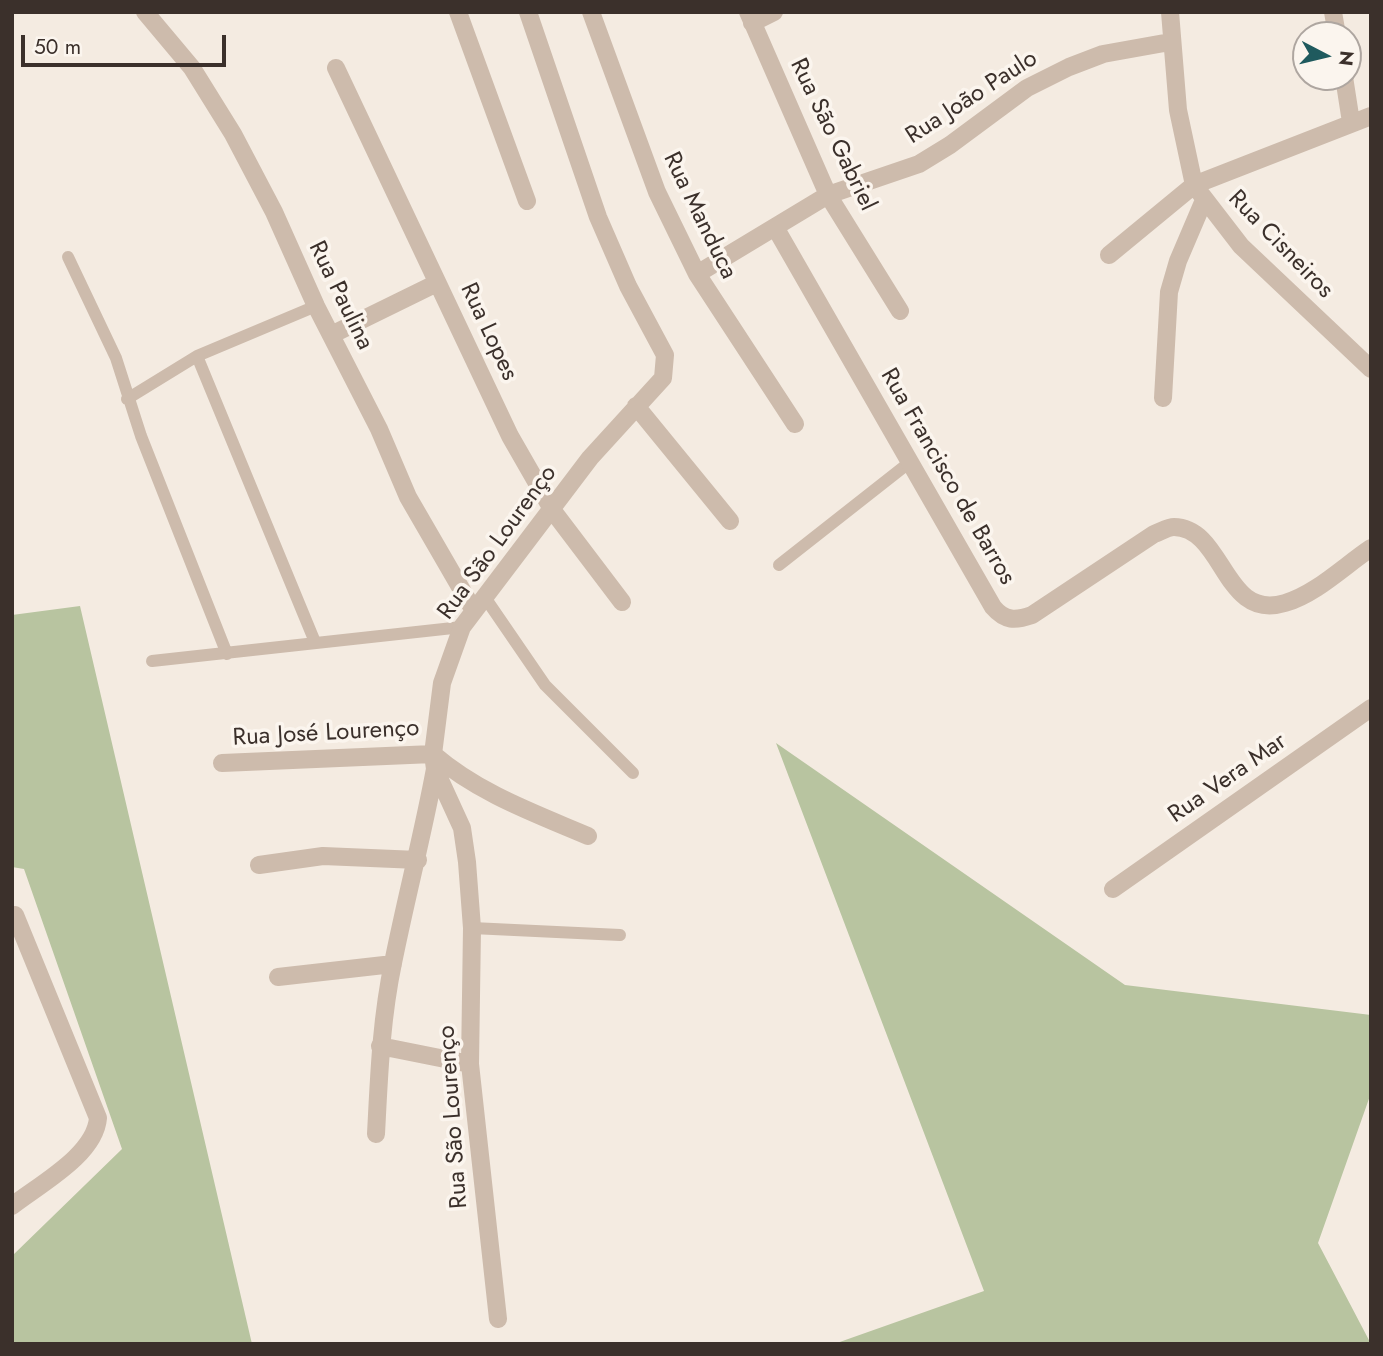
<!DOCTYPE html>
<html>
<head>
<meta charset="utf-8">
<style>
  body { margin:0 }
  #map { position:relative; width:1383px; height:1356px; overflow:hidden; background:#f4ebe1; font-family:Jost,sans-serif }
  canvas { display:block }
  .frame { position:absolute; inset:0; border:14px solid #3b302b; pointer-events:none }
  .north { position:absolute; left:1292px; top:21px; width:70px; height:70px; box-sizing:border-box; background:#fbf5ee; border:2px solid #aea6a0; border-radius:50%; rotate:97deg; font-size:19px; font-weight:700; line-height:28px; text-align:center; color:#3b302b }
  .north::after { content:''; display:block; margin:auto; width:24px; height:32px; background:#1f5a5e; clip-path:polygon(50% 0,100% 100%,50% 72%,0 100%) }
  .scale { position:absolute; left:21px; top:35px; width:205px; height:32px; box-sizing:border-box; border:4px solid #3b302b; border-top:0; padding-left:9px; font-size:21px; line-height:24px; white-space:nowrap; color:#3b302b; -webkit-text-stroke:5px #fbf5ee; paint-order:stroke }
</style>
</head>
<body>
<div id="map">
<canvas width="1383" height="1356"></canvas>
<div class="frame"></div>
<div class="north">N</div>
<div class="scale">50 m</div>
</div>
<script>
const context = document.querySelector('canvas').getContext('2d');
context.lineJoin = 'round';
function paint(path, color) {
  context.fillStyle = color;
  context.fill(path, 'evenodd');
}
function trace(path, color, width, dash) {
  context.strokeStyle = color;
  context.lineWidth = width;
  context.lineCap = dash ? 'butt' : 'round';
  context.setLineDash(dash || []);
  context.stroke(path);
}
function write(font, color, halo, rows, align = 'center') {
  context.font = font + ' Jost,sans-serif';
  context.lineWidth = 7;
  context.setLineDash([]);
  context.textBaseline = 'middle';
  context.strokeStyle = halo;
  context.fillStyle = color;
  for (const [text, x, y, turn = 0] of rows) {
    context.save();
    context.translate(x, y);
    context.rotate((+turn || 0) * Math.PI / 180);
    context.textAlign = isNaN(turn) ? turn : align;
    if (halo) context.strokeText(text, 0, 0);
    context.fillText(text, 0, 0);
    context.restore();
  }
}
paint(new Path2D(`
  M80 606 252 1344H12V1256L122 1149 24 869 12 867V615Z
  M776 743 1125 985 1371 1015V1093L1318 1243 1371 1344H834L984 1291Z`), '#b8c4a0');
trace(new Path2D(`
  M68 257 116 358 141 436 227 654
  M197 356 315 642
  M127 399 197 356 316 306
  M779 565 910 462
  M484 596 545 685 633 773
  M152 661 462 627
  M472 928 620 935`), '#cdbbac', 12);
trace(new Path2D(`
  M145 12 192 68 233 134 274 212 316 306 379 429 408 497 474 611
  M458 12 527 201
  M591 12 657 192 697 274 795 424
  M748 12 828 195 900 311
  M1170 12 1178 110 1194 185 1241 246 1371 369
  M1333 12 1337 35
  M752 23 774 12
  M336 68 510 436 553 511 622 602
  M1344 77 1351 122
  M775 227 993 607C1005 621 1015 621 1032 615L1154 534C1160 532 1168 527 1174 527 1225 528 1223 622 1285 603 1316 594 1344 566 1371 548
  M1109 255 1194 185 1371 116
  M697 274 828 195 919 164 950 145 1027 88 1069 67 1103 54 1170 42
  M331 335 437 283
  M1163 398 1169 292 1178 261 1204 200
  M636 406 730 521
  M222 763 433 754C478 793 534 813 588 836
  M259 865 323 856 418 860
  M1113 889 1371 708
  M278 977 393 964
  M380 1046 470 1064
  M376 1134C379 1077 381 1020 393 963 406 898 423 834 435 769
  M12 1206C40 1184 95 1155 98 1118L15 915
  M498 1319 470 1064 472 928 467 862 462 828 435 769 433 754 442 683 462 627 590 458 663 378 665 355 628 286 598 217 528 12`), '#cdbbac', 18);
write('24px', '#3b302b', '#fbf5ee', [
  ["Rua João Paulo",972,98,-33],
  ["Rua São Gabriel",832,135,64],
  ["Rua Manduca",699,216,64],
  ["Rua Cisneiros",1280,245,46],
  ["Rua Paulina",340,296,64],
  ["Rua Lopes",488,332,65],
  ["Rua Francisco de Barros",947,477,60],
  ["Rua São Lourenço",498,543,-54],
  ["Rua José Lourenço",326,734,-3],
  ["Rua Vera Mar",1228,779,-35],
  ["Rua São Lourenço",454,1117,-94]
]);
</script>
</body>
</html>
